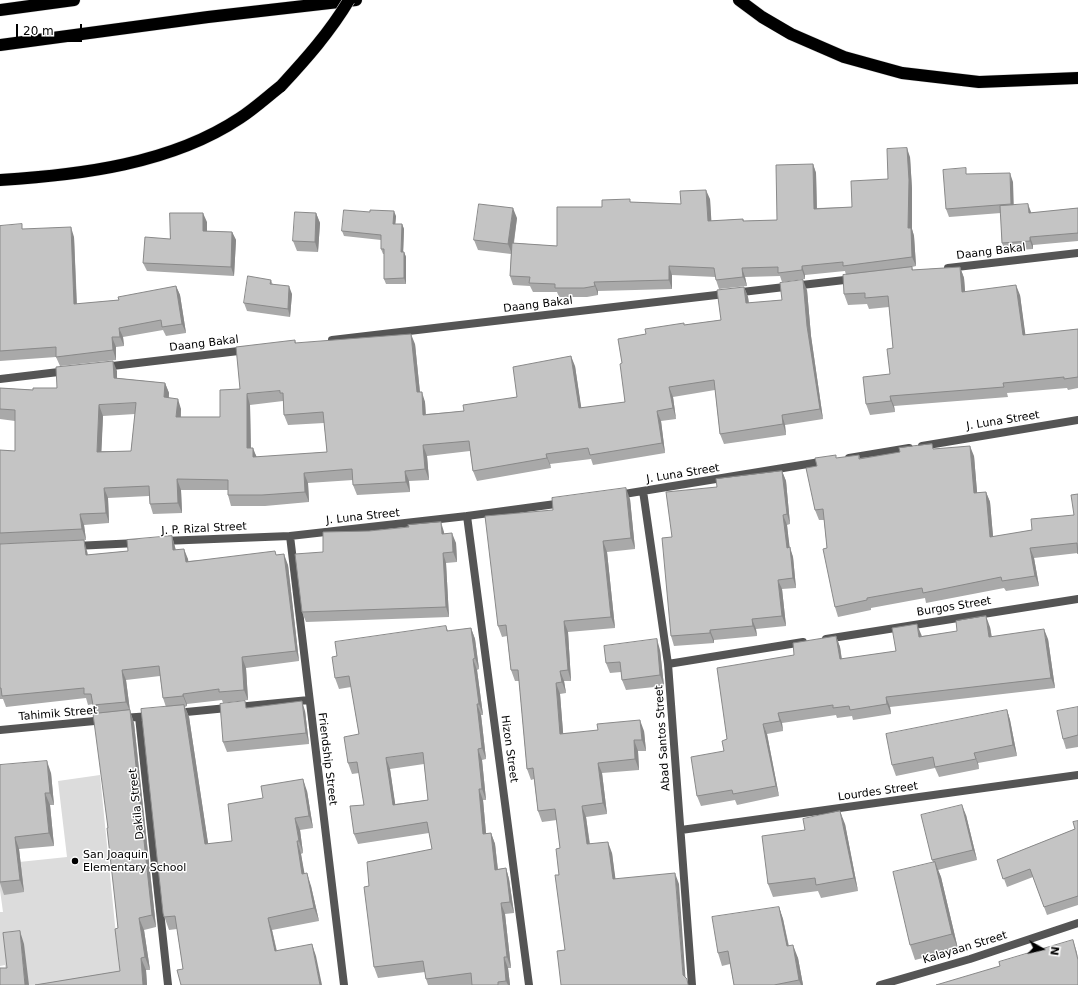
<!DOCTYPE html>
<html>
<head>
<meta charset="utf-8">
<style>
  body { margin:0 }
  #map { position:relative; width:1078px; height:985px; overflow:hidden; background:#fff; font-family:"DejaVu Sans",sans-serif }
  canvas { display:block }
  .north { position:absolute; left:1022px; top:929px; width:40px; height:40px; -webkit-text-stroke:3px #fff; paint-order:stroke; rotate:98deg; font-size:11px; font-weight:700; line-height:16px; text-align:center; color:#000 }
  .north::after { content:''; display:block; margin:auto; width:14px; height:18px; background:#000; clip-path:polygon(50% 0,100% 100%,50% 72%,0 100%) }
  .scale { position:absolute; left:16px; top:24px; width:66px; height:18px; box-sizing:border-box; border:2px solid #000; border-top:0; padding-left:5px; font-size:12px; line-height:14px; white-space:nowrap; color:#000; -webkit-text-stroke:3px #fff; paint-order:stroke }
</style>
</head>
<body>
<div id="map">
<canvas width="1078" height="985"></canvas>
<div class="north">N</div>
<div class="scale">20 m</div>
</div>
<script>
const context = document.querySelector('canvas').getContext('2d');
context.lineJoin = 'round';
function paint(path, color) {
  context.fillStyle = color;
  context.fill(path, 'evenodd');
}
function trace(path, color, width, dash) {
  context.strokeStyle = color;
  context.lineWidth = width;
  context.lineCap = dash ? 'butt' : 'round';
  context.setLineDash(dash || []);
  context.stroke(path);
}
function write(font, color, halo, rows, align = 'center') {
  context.font = font + ' "DejaVu Sans",sans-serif';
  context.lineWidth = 3;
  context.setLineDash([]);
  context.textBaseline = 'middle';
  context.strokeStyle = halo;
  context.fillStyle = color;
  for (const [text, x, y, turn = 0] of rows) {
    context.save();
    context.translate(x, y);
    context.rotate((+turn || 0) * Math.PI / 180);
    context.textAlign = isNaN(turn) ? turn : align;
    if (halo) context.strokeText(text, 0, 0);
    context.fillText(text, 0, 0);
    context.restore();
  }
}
paint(new Path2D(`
  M100 775 121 985H7L5 965 0 966V912H3L0 890V864L67 857 58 781Z`), '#dcdcdc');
const highway = new Path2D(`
  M739 0 762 17 791 34 844 57 902 73 979 82 1078 78
  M0 10 74 0
  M0 45 208 17 356 0
  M0 180C80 175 171 164 240 118 254 109 267 97 281 86`);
trace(highway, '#dbdbdb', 13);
trace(new Path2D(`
  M948 268 1078 253
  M332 340 853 279
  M104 367 247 350
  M0 379 67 371
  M922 446 1078 420
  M849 458 909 448
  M643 491 668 664 692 985
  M618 495 826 461
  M467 516 529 985
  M290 536 344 985
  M163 541 290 536 467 516 563 503
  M75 546 137 543
  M826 639 1078 599
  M668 664 803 642
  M176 713 309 700
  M139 717 168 985
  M122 718 151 716
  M0 730 105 720
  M681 830 1078 775
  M880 985 970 959 1078 923`), '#555', 8);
trace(highway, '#000', 12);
const highwayBridge = new Path2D(`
  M281 86C306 59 330 32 349 0`);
trace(highwayBridge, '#dbdbdb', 13, []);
trace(highwayBridge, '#000', 12);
paint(new Path2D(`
  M910 157 912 189V229L914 236 916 266 912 267 913 270 960 267 964 278 965 292 1020 295 1025 335 1078 329V388L1068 390 1067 388 1007 393 1008 397 894 406 895 412 870 415 866 404 890 374 893 348 889 307 869 309 867 304 848 305 844 294 846 275 845 271 805 275V279L782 282 780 276 745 277 747 286 719 289 716 280V277L672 275V289L598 291V295L587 297H559L557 292H533L530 286 513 285 510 276 511 254 478 250 474 240 517 218 514 243 557 246 602 207 631 202 681 204 710 199 711 221 743 219 744 221 777 220 813 164 816 173 817 208 852 207 888 179Z
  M968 174 1013 182V205L1031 212V213L1078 208V241L1033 245V249L1005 251 1002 243 1001 213 949 217 946 209Z
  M316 213 320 223 318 252 297 251 293 241Z
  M396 216 395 224H402L404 229 403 252H404L406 257V284H386L384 279V254H383L381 249V240L344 236 342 231Z
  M207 222V231L232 232 236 240 234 276 147 271 143 263 170 239Z
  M0 226 23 229 74 237 77 304 119 300 176 286 180 295 186 333 166 336 163 330 123 337 124 346 116 347V360L60 366 56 357 0 361Z
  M271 280 273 285 292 294 290 317 247 311 244 303Z
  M744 287 748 297 749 303 782 300 807 290 811 336 823 419 785 425 786 435 724 444 720 434 715 390 673 397 676 419 661 421 665 453 593 465 591 459 550 464 551 468 477 481 473 471 470 451 427 456 429 480 409 481 410 492 357 495 353 485V480L308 483 309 502 265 506H231L228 495V490H181L182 513 153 514 150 504 149 496 108 498 109 523 84 525 86 540 0 544V450L15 451V421L0 419V388L33 390 57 388 117 371V378L165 383 169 393V398L181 409V417H220L240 389 295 340 296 343 415 344 420 392 425 402 426 414 464 411 517 397 575 366 581 408 625 402 622 363 646 334 684 325 721 320ZM283 401V403L284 415 288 425 324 423 327 452 257 457 251 448 250 405ZM135 414 131 451H101L103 416Z
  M934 449 974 456 977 493 986 492 990 502 993 537 1032 530 1074 515 1078 494V553L1034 558 1039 586 1006 591 1004 588 926 603 925 598 871 608V610L838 617 835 607 827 548 824 520H819L815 510 817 466 837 458 859 455 860 458Z
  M782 471 786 481 790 524 787 525 789 547 793 557 796 588 782 589 786 626 756 629 757 636 714 640V643L674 646 671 636 672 537 717 487Z
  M630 499 635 549 607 552 615 628 568 632 571 681H564L566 693 560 694 563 733 644 731 646 751H638L639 770 602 773 607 814 586 817 590 844 612 853 615 879 679 884 565 950 559 875 560 848 557 820 542 822 538 811 534 779 531 780 527 769 519 681H515L511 670 507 636 502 637 498 626 553 510Z
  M444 532V534L456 543 457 562 446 563 449 617 306 622 302 612 323 552Z
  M172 536 175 547 176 550 188 559V561L277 555 288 565 299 661 246 668 248 700 223 703 222 700 187 704V706L185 707 189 717 208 844 232 841 307 791 313 828 300 830 303 853 301 854 304 874 311 886 319 921 272 930 277 951 316 956 183 969 177 929 169 930 163 913 166 707 163 698 160 676 126 680 130 711 134 723 156 927 144 930 150 970H146L147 985H35L120 971 118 928 108 828 96 714 93 704 88 705 86 698 6 707 3 699H0V544L87 551 88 555 128 551Z
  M446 626 448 631 471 628 475 639 479 669 477 670 483 715H481L486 759 482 760 486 800H483L486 833H491L495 844 498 869 506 868 509 879 514 913 505 914 511 968H508L510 985H428L426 979 425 972 378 978 374 967 369 886 432 849 429 833 358 844 354 834 364 805 359 773 352 774 348 763 359 734 351 687 339 689 335 678ZM424 764 428 800 395 804 390 769Z
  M990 627 992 637 1048 639 1055 688 890 707 891 714 853 720 852 716 837 718 836 715 782 723 783 731 767 734 779 796 737 805 735 800 701 806 697 796 724 751 727 739 794 655 836 636 840 647 842 659 896 651 921 634 922 636Z
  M660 650 664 686 626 690 622 680 621 672 610 673 606 663Z
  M1078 707V747L1066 749 1063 739Z
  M248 708 305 711 309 744 227 752 223 742Z
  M1007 710 1010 720 1017 756 978 763 979 769 939 777 935 768 896 776 892 765Z
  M0 765 51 773 54 805H50L54 846 19 849 24 892 4 895 0 883Z
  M966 815 977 860 938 870 941 877 958 949 915 960 910 945 933 862 932 860Z
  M1078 821V905L1047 915 1033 877 1007 887 997 860 1075 829Z
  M845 824 858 891 821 898 818 891 773 897 768 884 805 830Z
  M779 907 783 919 789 946 798 958 803 985H734L730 964 722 966 718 953Z`), '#a9a9a9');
paint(new Path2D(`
  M907 148 910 157 912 189V229L914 236 916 266 912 257 908 228Z
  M813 164 816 173 817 218 814 209Z
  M1010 173 1013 182 1014 212 1011 204Z
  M706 190 710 199 712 230 708 221Z
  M1028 204 1031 212 1032 221 1029 213Z
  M513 208 517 218 512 254 508 244Z
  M394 211 396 216 395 229 393 224Z
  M203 213 207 222V239L203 231Z
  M316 213 320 223 318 252 315 242Z
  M402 224 404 229 403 257 401 252Z
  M71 227 74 237 77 314 74 304Z
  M232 232 236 240 234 276 231 267Z
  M1030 237 1033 245V249L1030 241Z
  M404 252 406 257V284L404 278Z
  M669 266 672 275V289L669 280Z
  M802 266 805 275V279L802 270Z
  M960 267 964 278 966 303 962 292Z
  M742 268 745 277 747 286 743 277Z
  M803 280 807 290 811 336 823 419 820 409 807 326Z
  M594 282 598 291V295L595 286Z
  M1016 285 1020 295 1027 346 1023 335Z
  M176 286 180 295 186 333 182 324Z
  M289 286 292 294 290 317 288 309Z
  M744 287 748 297 750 314 746 303Z
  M119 328 123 337 124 346 120 337Z
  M411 334 415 344 421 403 417 392Z
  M112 337 116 347V360L113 350Z
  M571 356 575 366 583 419 579 408Z
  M113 361 117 371V388L114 378Z
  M165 383 169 393 168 408 164 397Z
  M669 387 673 397 676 419 673 408Z
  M422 392 425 402 426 425 423 415Z
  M247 394 250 405 251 458 247 448Z
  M890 396 894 406 895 412 891 401Z
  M178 399 181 409 180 428 176 417Z
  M99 405 103 416 101 462 97 452Z
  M657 411 661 421 665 453 662 443Z
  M782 415 785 425 786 435 783 424Z
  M423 445 427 456 429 480 425 469Z
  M970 446 974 456 978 503 974 493Z
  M253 448 257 458 253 457Z
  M546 454 550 464 551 468 547 458Z
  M405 471 409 481 410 492 406 482Z
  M782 471 786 481 790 524 787 514Z
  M304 473 308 483 309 502 305 492Z
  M177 479 181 490 182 513 178 503Z
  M104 488 108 498 109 523 106 513Z
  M626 488 630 499 635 549 631 538Z
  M986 492 990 502 994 547 990 537Z
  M80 514 84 525 86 540 82 529Z
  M783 515 787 525 791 558 787 548Z
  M441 522 444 532 445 544 442 534Z
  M452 533 456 543 457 562 453 552Z
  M172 536 175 547 177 561 173 550Z
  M84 540 87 551 89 566 86 555Z
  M603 541 607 552 615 628 611 617Z
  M790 547 793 557 796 588 793 578Z
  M1030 548 1034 558 1039 586 1035 576Z
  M184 549 188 559 190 572 186 562Z
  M443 553 446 563 449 617 446 607Z
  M284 554 288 565 299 661 296 651Z
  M778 580 782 589 786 626 782 616Z
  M986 616 990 627 993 648 989 637Z
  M752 619 756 629 757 636 753 626Z
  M564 621 568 632 571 681 568 670Z
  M917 624 921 634 923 647 919 637Z
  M471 628 475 639 479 669 475 658Z
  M1044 629 1048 639 1055 688 1051 678Z
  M710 630 714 640V643L710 633Z
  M836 636 840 647 843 670 840 659Z
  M657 639 660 650 664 686 660 675Z
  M242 657 246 668 248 700 244 690Z
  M473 659 477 670 483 715 479 704Z
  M122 670 126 680 130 711 134 723 156 927 152 915 130 711 126 702Z
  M560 671 564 681 566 693 562 682Z
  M556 683 560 694 564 744 560 734Z
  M183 694 187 704V706L183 696Z
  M886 697 890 707 891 714 887 704Z
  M302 701 305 711 309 744 306 733Z
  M477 704 481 715 486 759 482 748Z
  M184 705 189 717 210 856 205 844Z
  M1007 710 1010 720 1017 756 1013 745Z
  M778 713 782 723 783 731 780 721Z
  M640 720 644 731 646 751 642 740Z
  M763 724 767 734 779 796 776 786Z
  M634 740 638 751 639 770 635 759Z
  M478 749 482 760 486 800 482 789Z
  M974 753 978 763 979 769 976 759Z
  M386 758 390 769 397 816 393 805Z
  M47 761 51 773 54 805 50 793Z
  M598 763 602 773 607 814 603 803Z
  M303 779 307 791 313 828 309 816Z
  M479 789 483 800 487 844 483 834Z
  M45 793 50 805 54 846 49 833Z
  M962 805 966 815 977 860 973 850Z
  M582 806 586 817 591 855 587 844Z
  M840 811 845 824 858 891 854 878Z
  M295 818 300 830 303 853 299 841Z
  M491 833 495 844 499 881 495 870Z
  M15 837 19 849 24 892 20 880Z
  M297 841 301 854 307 887 302 874Z
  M608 842 612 853 617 890 613 879Z
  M935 862 941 877 958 949 952 934Z
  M506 868 509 879 514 913 510 902Z
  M307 873 311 886 319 921 314 908Z
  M675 873 679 884 686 985 683 975Z
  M501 903 505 914 511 968 507 957Z
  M779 907 783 919 791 959 787 946Z
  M139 918 144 930 150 970 145 957Z
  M268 918 272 930 279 963 275 951Z
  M20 931 24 944 29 985H25Z
  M1073 940 1077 953 1078 960Z
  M312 944 316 956 322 985H320Z
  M793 945 798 958 803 985H801L799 980Z
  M504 957 508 968 510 985H508L506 981Z
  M141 958 146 970 147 985H143Z`), '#898989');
const building = new Path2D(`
  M907 148 909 180 908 228H911L912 257 843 266V262L802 266V270L778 273V267L742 268 743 277 716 280 714 268 669 266V280L594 282 595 286 584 288H555V284L529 283 530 277 510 276 512 243 557 246V207H602V200L630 199V202L681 204 680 191 706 190 708 221 743 219V221L777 220 776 165 813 164 814 209 852 207 851 181 888 179 887 149Z
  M966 168V174L1010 173 1011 204 946 209 943 170Z
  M479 204 513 208 508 244 474 240Z
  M1028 204 1029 213 1078 208V233L1030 237V241L1002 243 1000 206Z
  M344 210 370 212V210L394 211 393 224H402L401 252H404V278L384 279V249H381V235L342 231Z
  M295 212 316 213 315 242 293 241Z
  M170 213H203V231L232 232 231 267 143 263 145 237 170 239Z
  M22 224V229L71 227 74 304 119 300 118 297 176 286 182 324 162 327 161 320 119 328 120 337H112L113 350 56 357V347L0 351V226Z
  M912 267V270L960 267 962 292 1016 285 1023 335 1078 329V377L1064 379V377L1003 383 1004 387 890 396 891 401 866 404 863 377 890 374 887 349 893 348 888 296 865 298V293L844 294 843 275Z
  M248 276 271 280 270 284 289 286 288 309 244 303Z
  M803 280 807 326 820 409 782 415 783 424 720 434 714 380 669 387 673 408 657 411 662 443 590 455 588 448 546 454 547 458 473 471 469 441 423 445 425 469 405 471 406 482 353 485 352 469 304 473 305 492 262 495H228V480L177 479 178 503 150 504 149 486 104 488 106 513 80 514 82 529 0 533V450L15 451V410L0 409V388L33 390V388H57L56 367 113 361 114 378 165 383 164 397 178 399 176 417H220V390L240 389 236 347 295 340V343L411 334 417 392H422L423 415 464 411 463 405 517 397 513 367 571 356 579 408 625 402 620 364 622 363 618 339 646 334 645 329 684 323V325L721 320 717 290 744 287 746 303 782 300 780 283ZM280 391V393H283L284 415 323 412 327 452 253 457V448H247V394ZM136 403 131 451 97 452 99 405Z
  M932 444 933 449 970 446 974 493 986 492 990 537 1032 530 1031 519 1074 515 1071 495 1078 494V554L1077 543 1030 548 1035 576 1002 581 1001 577 923 593 922 588 867 598V600L835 607 823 549 827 548 823 509 815 510 806 468 817 466 815 458 836 455V458L859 455V459L900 452 899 448Z
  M782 471 787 514 783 515 787 548 790 547 793 578 778 580 782 616 752 619 753 626 710 630V633L671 636 662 538 672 537 666 492 717 487 716 479Z
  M626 488 631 538 603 541 611 617 564 621 568 670 560 671 562 682 556 683 560 734 598 730 597 724 640 720 642 740H634L635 759 598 763 603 803 582 806 587 844 608 842 613 879 675 873 683 975 687 979 688 985H561L557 951 565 950 555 875H559L556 849 560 848 555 809 538 811 533 768 527 769 518 670H511L506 625 498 626 485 516 553 510 552 498Z
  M441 522 442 534 452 533 453 552 443 553 446 607 302 612 295 554 323 552V532L369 531 409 527 408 525Z
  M172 536 173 550 184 549 186 562 275 551 276 555 284 554 296 651 242 657 244 690 219 692V689L183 694V696L163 698 159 666 122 670 126 702 93 705 91 694H84V688L2 696 1 688H0V544L84 540 86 555 128 551 127 540Z
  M986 616 989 637 1044 629 1051 678 886 697 887 704 850 710 849 706 833 708V705L778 713 780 721 763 724 776 786 733 794 732 790 697 796 691 757 724 751 722 741 727 739 717 668 794 655 793 643 836 636 840 659 896 651 892 628 917 624 919 637 957 631 956 621Z
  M446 626 447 631 471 628 475 658 473 659 479 704H477L482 748 478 749 482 789H479L483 834 491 833 495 870 506 868 510 902 501 903 507 957H504L506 981 498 982V985H472L471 973 426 979 423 961 374 967 364 887 369 886 367 862 432 849 427 822 354 834 350 806 364 805 357 762 348 763 344 737 359 734 349 676 335 678 332 657 337 656 335 642ZM423 753 428 800 393 805 386 758Z
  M657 639 660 675 622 680 620 662 606 663 604 646Z
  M245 701 246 708 302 701 306 733 223 742 220 704Z
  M184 705 205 844 232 841 228 804 263 798 261 786 303 779 309 816 295 818 299 841H297L302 874 307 873 314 908 268 918 275 951 312 944 320 985H181L177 970 183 969 175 916 164 917 163 913 141 709Z
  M1078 707V735L1063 739 1057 711Z
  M130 710 152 915 139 918 145 957 141 958 143 985H35L120 971 115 929 118 928 107 828H108L93 714Z
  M1007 710 1013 745 974 753 976 759 935 767 933 757 892 765 886 734Z
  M47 761 50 793H45L49 833 15 837 20 880 0 882V765Z
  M962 805 973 850 932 860 921 815Z
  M840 811 854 878 816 885 815 878 768 884 762 836 805 830 803 819Z
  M1078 821V896L1044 907 1030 869 1003 879 997 860 1075 829 1073 822Z
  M935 862 952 934 910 945 893 872Z
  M779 907 787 946 793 945 799 980 774 985H734L728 951 718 953 712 917Z
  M20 931 25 985H0V968H7L3 933Z
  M1073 940 1078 960V985H936L1000 966 999 962Z`);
paint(building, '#c4c4c4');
trace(building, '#898989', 1);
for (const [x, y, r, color] of [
  [75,861,4,"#000"]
]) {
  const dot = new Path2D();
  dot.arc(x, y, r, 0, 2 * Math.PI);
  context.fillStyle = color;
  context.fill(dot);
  trace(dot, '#fff', 1.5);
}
write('11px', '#000', '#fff', [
  ["Daang Bakal",991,252,-7],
  ["Daang Bakal",538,305,-7],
  ["Daang Bakal",204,344,-7],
  ["J. Luna Street",1003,421,-9],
  ["J. Luna Street",683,474,-9],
  ["J. Luna Street",363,517,-6],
  ["J. P. Rizal Street",204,529,-3],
  ["Burgos Street",954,607,-9],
  ["Tahimik Street",58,714,-5],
  ["Abad Santos Street",663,738,-94],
  ["Hizon Street",509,749,82],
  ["Friendship Street",327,759,83],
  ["Lourdes Street",878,792,-8],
  ["Dakila Street",137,804,-96],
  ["Kalayaan Street",965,948,-17]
]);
write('11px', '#000', '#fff', [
  ["San Joaquin",83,855],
  ["Elementary School",83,868]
], 'left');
</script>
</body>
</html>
